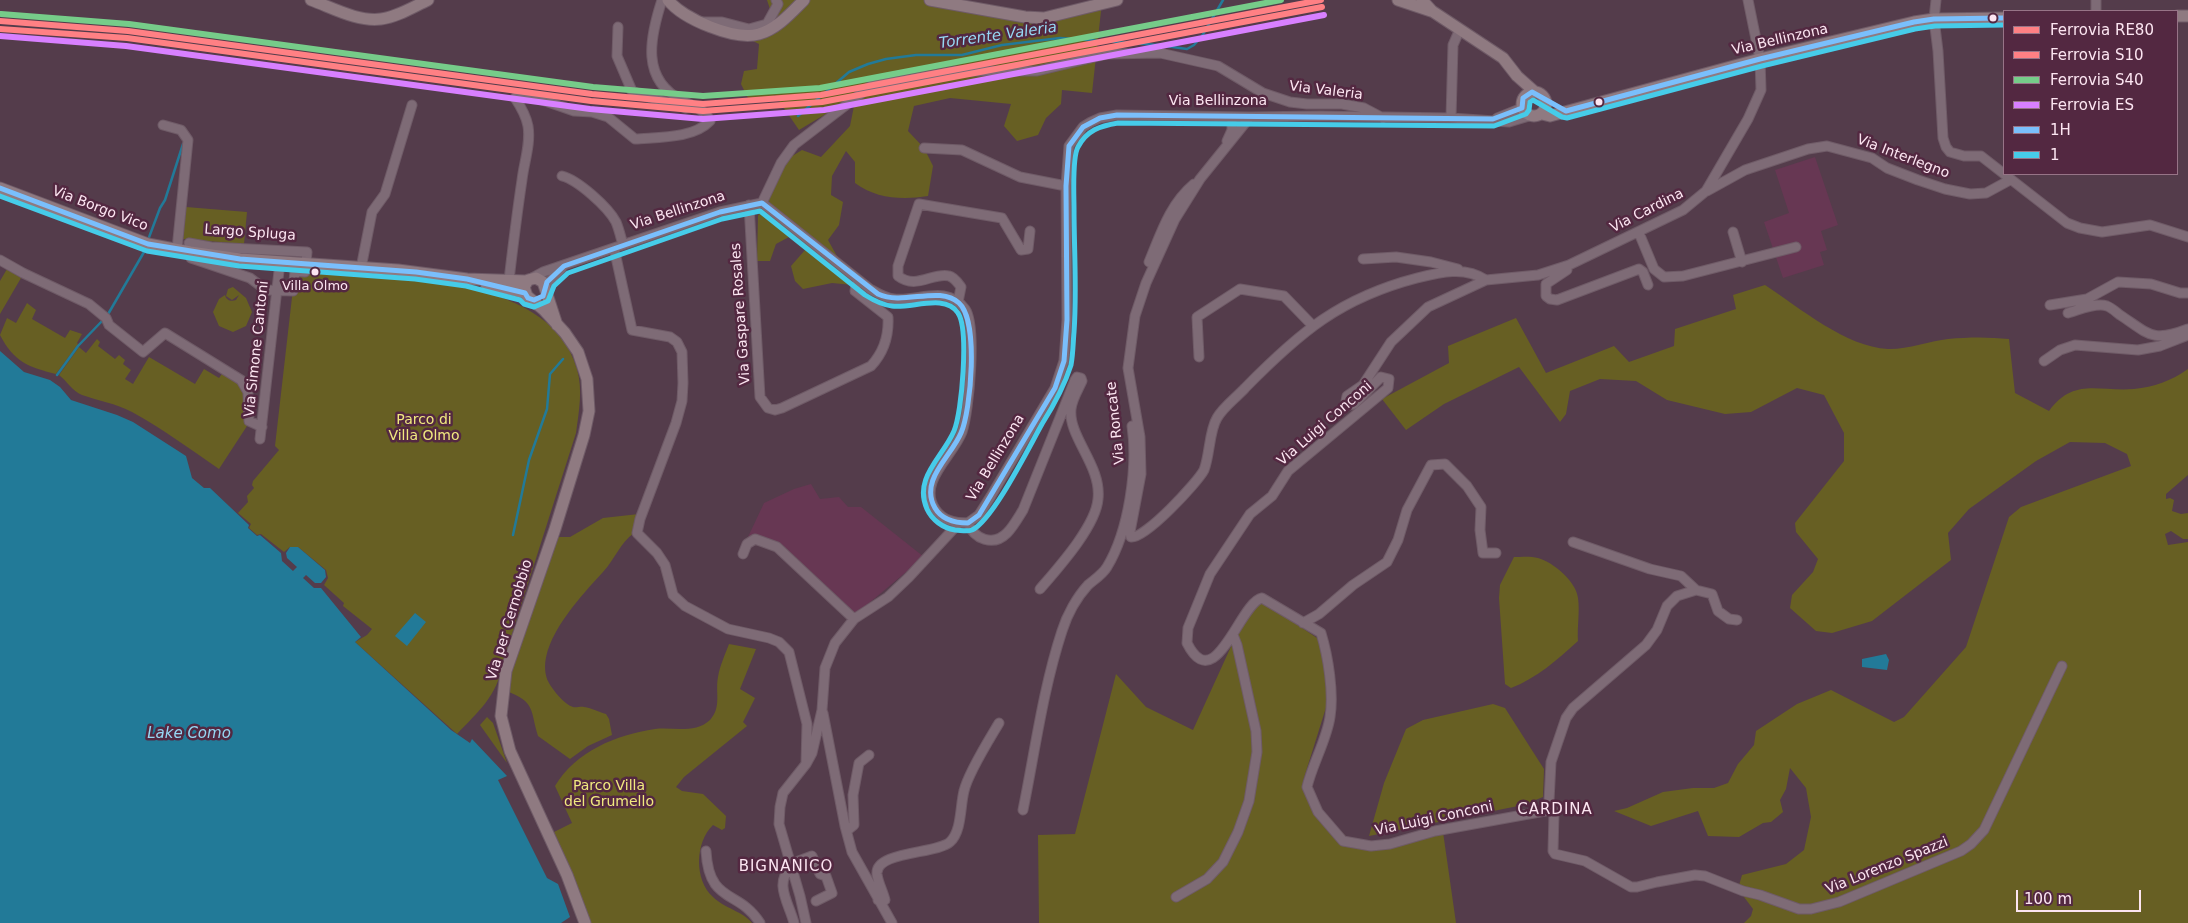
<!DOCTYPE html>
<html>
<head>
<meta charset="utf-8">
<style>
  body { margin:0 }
  #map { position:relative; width:2188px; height:923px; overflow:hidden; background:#543c4b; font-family:"DejaVu Sans",sans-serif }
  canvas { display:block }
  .legend { position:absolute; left:2003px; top:10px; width:175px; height:165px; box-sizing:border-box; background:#532841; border:1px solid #977487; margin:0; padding:6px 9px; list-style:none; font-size:15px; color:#fce5f1 }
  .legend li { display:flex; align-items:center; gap:10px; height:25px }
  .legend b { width:25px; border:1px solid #977487 }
  .scale { position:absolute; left:2016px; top:890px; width:125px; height:22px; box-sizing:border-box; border:2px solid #fce5f1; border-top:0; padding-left:6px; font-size:15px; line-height:18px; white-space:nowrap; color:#fce5f1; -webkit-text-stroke:4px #532841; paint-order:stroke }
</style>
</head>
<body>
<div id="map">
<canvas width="2188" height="923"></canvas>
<ul class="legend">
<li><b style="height:6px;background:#ff8084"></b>Ferrovia RE80</li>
<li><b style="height:6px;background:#ff8084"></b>Ferrovia S10</li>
<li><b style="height:6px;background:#76cc89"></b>Ferrovia S40</li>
<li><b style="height:6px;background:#d880ff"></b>Ferrovia ES</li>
<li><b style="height:6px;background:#7abffc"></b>1H</li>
<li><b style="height:6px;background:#46cce9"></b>1</li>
</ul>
<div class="scale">100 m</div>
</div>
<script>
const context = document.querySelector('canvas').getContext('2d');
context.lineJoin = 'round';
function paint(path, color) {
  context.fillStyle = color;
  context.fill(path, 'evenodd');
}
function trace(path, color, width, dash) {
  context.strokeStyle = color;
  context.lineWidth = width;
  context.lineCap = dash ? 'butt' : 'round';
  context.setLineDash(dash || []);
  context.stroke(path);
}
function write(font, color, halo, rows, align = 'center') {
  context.font = font + ' "DejaVu Sans",sans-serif';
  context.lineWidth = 5;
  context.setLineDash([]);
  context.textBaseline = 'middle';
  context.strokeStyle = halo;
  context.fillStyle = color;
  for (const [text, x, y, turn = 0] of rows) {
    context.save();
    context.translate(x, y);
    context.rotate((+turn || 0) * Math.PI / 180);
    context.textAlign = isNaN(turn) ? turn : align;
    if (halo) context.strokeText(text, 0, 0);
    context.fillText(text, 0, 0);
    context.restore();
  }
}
paint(new Path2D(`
  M1815 157 1838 225 1821 231 1827 250 1820 252 1824 265 1783 278 1764 222 1789 213 1775 170Z
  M811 484 820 499 839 497 848 507H861L924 557 856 614 780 543 755 535 748 537 764 503 794 489Z`), '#673753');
paint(new Path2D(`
  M767 0H961L1009 10 1048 13 1102 2 1092 93 1062 90 1061 104 1046 118 1038 135 1017 141 1004 126 1011 104 950 98 914 106 908 131 924 148 933 166 928 196C903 200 876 199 855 183V162L846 151 832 176 831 195 843 202 839 225 828 240 853 285 832 283 803 289 795 281 791 266 805 250 789 237 776 244 770 261H757L758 216 781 163 802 150 821 157 850 126 854 106 844 103 799 130 775 95 766 101 750 102 741 84 744 71 757 69 759 44 753 41 771 12Z
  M186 207 247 212 244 244 183 239Z
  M7 269 21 278 0 314V281Z
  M295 271C376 276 550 270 577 369 583 390 579 411 576 433L502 665C498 695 477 713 457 734L355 642 367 635 372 629 343 606 344 603 324 585 328 578 326 570 298 547H290L284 552 261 534 257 535 249 528 251 524 238 513 248 502 247 496 254 488 252 485 253 481 279 450 275 446Z
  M1765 285C1800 308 1846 347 1888 349 1904 350 1931 341 1948 339 1969 337 1989 337 2009 339L2015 393 2049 411C2074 377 2098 392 2134 389 2154 387 2171 381 2188 369V475L2166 494V499L2170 498 2174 500 2172 511 2181 514 2188 513V539H2183L2171 531 2165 534 2168 545 2188 542V923H1744L1751 916 1753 909 1738 889 1742 875 1786 864 1804 850 1811 817 1806 788 1790 768 1786 789 1780 800 1783 812 1771 822 1763 823 1739 837 1708 836 1698 811 1651 826 1614 811 1627 808 1663 792 1693 788H1714L1728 783 1738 764 1754 745 1756 731 1797 704 1831 690 1894 722 1904 717 1966 647 2009 517 2021 507 2131 466 2127 454 2105 443 2070 442 2036 461 1969 509 1948 533 1951 560 1872 621 1832 633 1816 631 1790 608 1792 595 1813 572 1818 559 1796 532 1795 523 1844 461V433L1824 395 1797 388 1751 412 1725 414 1667 400 1636 381 1600 379 1570 391 1566 414 1560 422 1519 367 1444 404 1406 430 1382 399 1449 363 1448 346 1516 318 1546 373 1614 346 1629 362 1674 346 1675 329 1736 309 1733 295Z
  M233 287 246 298 252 312 246 326 233 332 219 326 213 312 219 299 225 295C226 300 231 302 236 300L239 295 232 300 226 296 228 289Z
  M27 303 36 310 32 319 65 338 70 330 82 334 77 343 78 344 56 374C28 367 14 362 0 335L7 318 16 323Z
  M97 339 100 342 98 346 115 359 119 355 125 360 123 364 131 370 125 379 133 384 149 357 195 384 204 369 219 378 224 371 235 378 246 392 247 426 219 469C190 449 163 429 132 412 115 403 99 401 82 395 72 391 67 381 59 375L79 347 86 353Z
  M639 514 634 533C620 543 615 559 603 572 582 595 531 648 549 683 553 690 564 704 573 707 576 708 581 706 584 707 592 708 599 712 606 714L609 719 612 735 588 746 570 759 538 736C530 710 536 702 506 691L509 672 555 537H570L603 518Z
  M1514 557C1521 557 1531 556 1538 558 1553 562 1576 581 1578 598 1580 612 1577 627 1578 641 1557 660 1537 678 1511 688L1505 684 1499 598 1500 585Z
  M1265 603 1320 640 1329 698 1303 781 1326 817 1356 846 1443 832 1456 923H1039L1038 835 1075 834 1116 674 1146 707 1193 730 1249 607Z
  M729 644 756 649 740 689 755 698 743 722 747 726 684 777 676 787 682 791 703 794 726 816 725 828 722 830 713 825C695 842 694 880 713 897 724 908 744 912 752 923H590L572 873 554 832 572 823 555 786C576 751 616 735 655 729 673 727 695 734 710 720 722 707 715 692 718 677 720 665 725 655 729 644Z
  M1493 704 1505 708 1544 769 1543 797 1523 805 1369 836 1384 783 1406 729 1423 720Z
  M487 717 493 723 507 763 480 725Z`), '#675f23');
paint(new Path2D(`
  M0 351 24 372 50 380 60 387 71 400 117 415 133 422 186 456 192 478 204 488H210L249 525 248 528 257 536 260 535 281 553 282 561 293 571 297 567 287 558 286 553 290 547H298L325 570 326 577 321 583H315L306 575 303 578 314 588H321L361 637 355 642 451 730 470 743 472 739 507 776 498 780 547 878 558 884 570 917 561 923H0Z
  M415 613 426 622 407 646 395 636Z
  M1886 654 1889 660 1887 670 1862 667V659Z`), '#227a98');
trace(new Path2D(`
  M798 116 849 72 868 64 886 59 916 55H962L1002 45 1060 38 1158 45 1187 49 1194 45 1202 36 1223 0
  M148 240 160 208 165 200 183 144
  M107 316 144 252
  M57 375 78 346 103 320
  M513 535 529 460 547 409 550 374 563 359`), '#227a98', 2.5);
const minor = new Path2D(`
  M1936 0 1934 19 1938 51 1943 138 1946 147 1950 152 1964 156H1981L2067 223 2080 228 2102 232 2150 225 2188 237
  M2096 11V0
  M701 22H722L749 29 767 24 778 4 776 0
  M618 27 617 56 632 91C650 100 668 101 686 108
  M1250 117 1200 179 1175 219 1146 283 1135 316 1128 368 1140 437 1141 474 1130 532 1131 537C1144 540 1198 482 1204 470 1210 455 1209 431 1217 418 1223 407 1237 397 1245 388 1300 332 1340 298 1417 278 1441 272 1465 266 1486 280
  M1451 118 1453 45 1460 29
  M1497 118 1522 108
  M163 125 181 130 188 140 177 249
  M1227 141 1232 130V117
  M924 148 962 150 1020 177 1066 186
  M562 176C578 180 608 207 616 222 619 229 621 238 623 245
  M1707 191 1745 170 1808 149 1827 146 1872 158 1887 168 1918 180 1945 189 1970 194 1986 193 2010 180
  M762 203 781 163 794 145 871 86 956 71H1037L1107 54 1160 53 1218 66 1263 93 1290 102 1307 104H1342L1364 108 1383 118
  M749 205 760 397 768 408 775 410 782 408 871 366C884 352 889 336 888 317L855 291 856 285 860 281
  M1733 232 1742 262
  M1639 233 1654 269 1664 277 1683 276 1796 247
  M189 243 211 247 307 252 305 272 295 271 293 291 266 290 250 278 191 258Z
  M614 248 632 330 670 337 677 342 682 352 683 383 682 401 676 423 640 519 637 533 657 553 665 565 673 595 685 606 728 629 769 638 779 642 789 652 807 724 806 764
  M1363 259 1396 257 1431 262 1458 269
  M0 260 23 273 89 304 106 318 109 325 143 352 165 333 241 380 248 392 249 421 262 427
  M1149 262C1161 233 1170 204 1194 184
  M361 268 372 212 385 194 412 105
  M1567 270 1546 284V296L1550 299 1557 300 1639 269 1643 272 1648 285
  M530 279 543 272 720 212 762 203 870 289C877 293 885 298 894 299 918 302 946 284 965 309 977 325 969 412 962 432 953 456 917 482 935 509 943 521 955 523 968 523L979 515 991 496 1055 388 1064 361 1067 320 1066 186 1069 146 1083 127 1091 122 1100 118 1117 115 1250 117 1320 116 1451 118 1509 122 1529 116
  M509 280C513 246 517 213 522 180 524 162 531 144 528 126 526 115 521 107 515 98L520 94 531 96 574 111 592 112 608 117 635 139C658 137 693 139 710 121 705 109 693 106 683 101 640 80 650 37 662 0
  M545 286 562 268
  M958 302 961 287C958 283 954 277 949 276 933 272 916 290 898 276V266L919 204 1002 218 1021 250 1028 249 1030 231
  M2050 305 2087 299 2118 282 2151 284 2180 293H2188
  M2068 313C2079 310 2096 302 2107 306 2112 308 2116 312 2120 315 2149 334 2152 343 2188 329
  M1199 357 1197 317 1240 289 1284 296 1313 326
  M2044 361 2060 350 2075 345 2138 350 2160 346 2188 335
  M260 439 280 262
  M968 523C974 539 993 547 1007 533 1013 527 1018 518 1023 510L1075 380 1077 377 1081 378 1082 381C1078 390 1072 399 1071 409 1068 437 1102 466 1098 499 1096 526 1058 568 1040 589
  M1573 542 1650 569 1681 576 1696 590
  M743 554 747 544 755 539 777 547 854 619
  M1737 620 1729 619 1718 611 1712 594 1696 590 1677 596 1667 606 1657 630 1646 645 1573 708 1566 718 1551 762 1549 801 1551 806 1545 811 1435 831 1390 844 1371 846 1343 841 1318 812 1307 787C1312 765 1327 739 1330 717 1334 693 1328 656 1321 633L1262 598C1240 602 1215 699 1187 643L1188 628 1210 574 1250 514 1272 496 1288 471 1388 388 1389 379 1381 377 1354 404 1349 405 1346 401 1347 396 1363 385 1391 342 1428 307 1486 280 1538 275 1569 265 1683 210 1706 191 1748 119 1761 90 1760 59 1748 0
  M1303 623 1319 614 1353 585 1387 562 1398 540 1407 510 1431 465 1445 464 1467 486 1481 507 1480 530 1483 553H1496
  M823 713 845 826 852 852 892 923
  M1551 806 1554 813 1553 851 1555 854 1585 861 1631 887H1637L1657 882 1695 875 1705 876 1743 891 1760 895 1799 909H1811L1839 902 1961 851 1971 844 1984 830 2062 666
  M1023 810C1035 751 1043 689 1062 631 1067 615 1077 597 1088 585 1095 579 1103 574 1107 567 1129 531 1138 467 1132 426
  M845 826 849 829 854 825 853 795 859 763 869 755
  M706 851C709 905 739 889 760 923
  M791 864 812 856 820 874 826 876 832 893 816 901
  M792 866C773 883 789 903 794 923
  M1176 897 1207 879 1223 862 1238 832 1249 801 1257 752 1256 731 1237 645 1233 635
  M878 900 882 902 885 900C883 891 878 883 877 874 875 851 937 854 950 842 962 831 960 806 964 791 968 773 989 740 999 723
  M806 923 800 896 779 824 780 807 783 793 806 764 812 753 822 710 825 668 835 643 854 619 888 597 909 577 959 523`);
const major = new Path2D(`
  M311 0C333 8 358 22 381 19 397 17 413 7 428 0
  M668 0C683 19 735 41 759 34 777 29 791 13 804 0
  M930 0 1025 17 1044 18 1117 0
  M1398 0 1431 11
  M1422 0 1432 11 1503 58 1517 76 1535 92
  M2177 16H2188
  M1522 104a12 12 0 1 1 24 0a12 12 0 1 1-24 0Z
  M1542 114 1550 116 1760 59 1914 22 1934 19 2004 18
  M0 188 148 244 190 252 240 259 398 270 467 279 527 281
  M486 284 525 293
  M557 325 543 282 536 278 528 280 524 287 527 296 544 310 565 333 578 352 587 379 589 411 584 435 555 529 506 671 501 716 510 751 567 875 585 923`);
trace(minor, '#6f5b67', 11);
trace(major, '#6f5b67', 13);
trace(minor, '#7e6b76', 9);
trace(major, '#8f7a81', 11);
trace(new Path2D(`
  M0 188 148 244 240 259 416 272 467 279 525 293 528 298 534 300 543 296 547 282 564 266 720 212 762 203 878 294C904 306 939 285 959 303 979 321 971 410 961 433 951 457 919 480 935 508 942 520 955 523 968 523L979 515 1055 388 1064 361 1067 320 1066 186 1069 146 1083 127 1100 118 1117 115 1493 119 1522 108 1523 98 1532 92 1566 111 1760 59 1914 22 1934 19 2004 18`), '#7abffc', 5);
trace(new Path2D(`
  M0 196 147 251 239 266 415 279 466 286 520 300 524 304 534 307 548 301 554 286 568 273 722 219 760 211 865 295C873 300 882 305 892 306 911 309 945 293 958 313 969 329 962 413 954 431 943 457 913 478 927 509 932 520 943 528 955 530 960 530 967 532 972 530 993 520 1029 447 1042 424 1054 405 1064 387 1071 365 1073 355 1073 343 1074 332 1077 291 1074 250 1074 208 1074 196 1072 157 1078 147 1087 130 1100 126 1118 123L1494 126 1526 114 1529 110 1530 102 1533 100 1562 117 1567 118 1762 66 1915 29 1935 26 2004 25`), '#46cce9', 5);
trace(new Path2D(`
  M0 21 128 31 592 94 703 104 821 95 1321 0`), '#ff8084', 6);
trace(new Path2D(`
  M0 29 127 38 591 101 703 111 822 102 1322 7`), '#ff8084', 6);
trace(new Path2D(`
  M1 14 129 24 593 87 703 96 820 88 1281 0`), '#76cc89', 6);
trace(new Path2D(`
  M0 36 126 46 590 109 703 119 824 110 1324 15`), '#d880ff', 6);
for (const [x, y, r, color] of [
  [1993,18,4.5,"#fce5f1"],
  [1599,102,4.5,"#fce5f1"],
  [315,272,4.5,"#fce5f1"]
]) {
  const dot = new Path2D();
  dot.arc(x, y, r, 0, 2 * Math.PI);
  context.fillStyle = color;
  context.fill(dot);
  trace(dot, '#532841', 2);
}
write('13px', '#fce5f1', '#532841', [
  ["Villa Olmo",315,287]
]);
write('14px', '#fce5f1', '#532841', [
  ["Via Bellinzona",1780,40,-13],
  ["Via Valeria",1326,91,7],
  ["Via Bellinzona",1218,101],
  ["Via Interlegno",1903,157,21],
  ["Via Borgo Vico",100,209,21],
  ["Via Bellinzona",678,211,-18],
  ["Via Cardina",1647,211,-27],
  ["Largo Spluga",250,233,4],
  ["Via Gaspare Rosales",741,314,-94],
  ["Via Simone Cantoni",257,349,-84],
  ["Via Roncate",1116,423,-96],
  ["Via Luigi Conconi",1325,424,-41],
  ["Via Bellinzona",996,458,-59],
  ["Via per Cernobbio",510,620,-73],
  ["Via Luigi Conconi",1434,819,-12],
  ["Via Lorenzo Spazzi",1887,866,-22]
]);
write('14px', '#f0e97f', '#532841', [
  ["Parco di",424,420],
  ["Villa Olmo",424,436],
  ["Parco Villa",609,786],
  ["del Grumello",609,802]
]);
write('italic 15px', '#96d8f4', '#532841', [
  ["Torrente Valeria",998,36,-8],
  ["Lake Como",189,734]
]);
context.letterSpacing = '1px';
write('15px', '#fce5f1', '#532841', [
  ["CARDINA",1555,810],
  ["BIGNANICO",786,867]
]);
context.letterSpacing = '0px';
</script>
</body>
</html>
